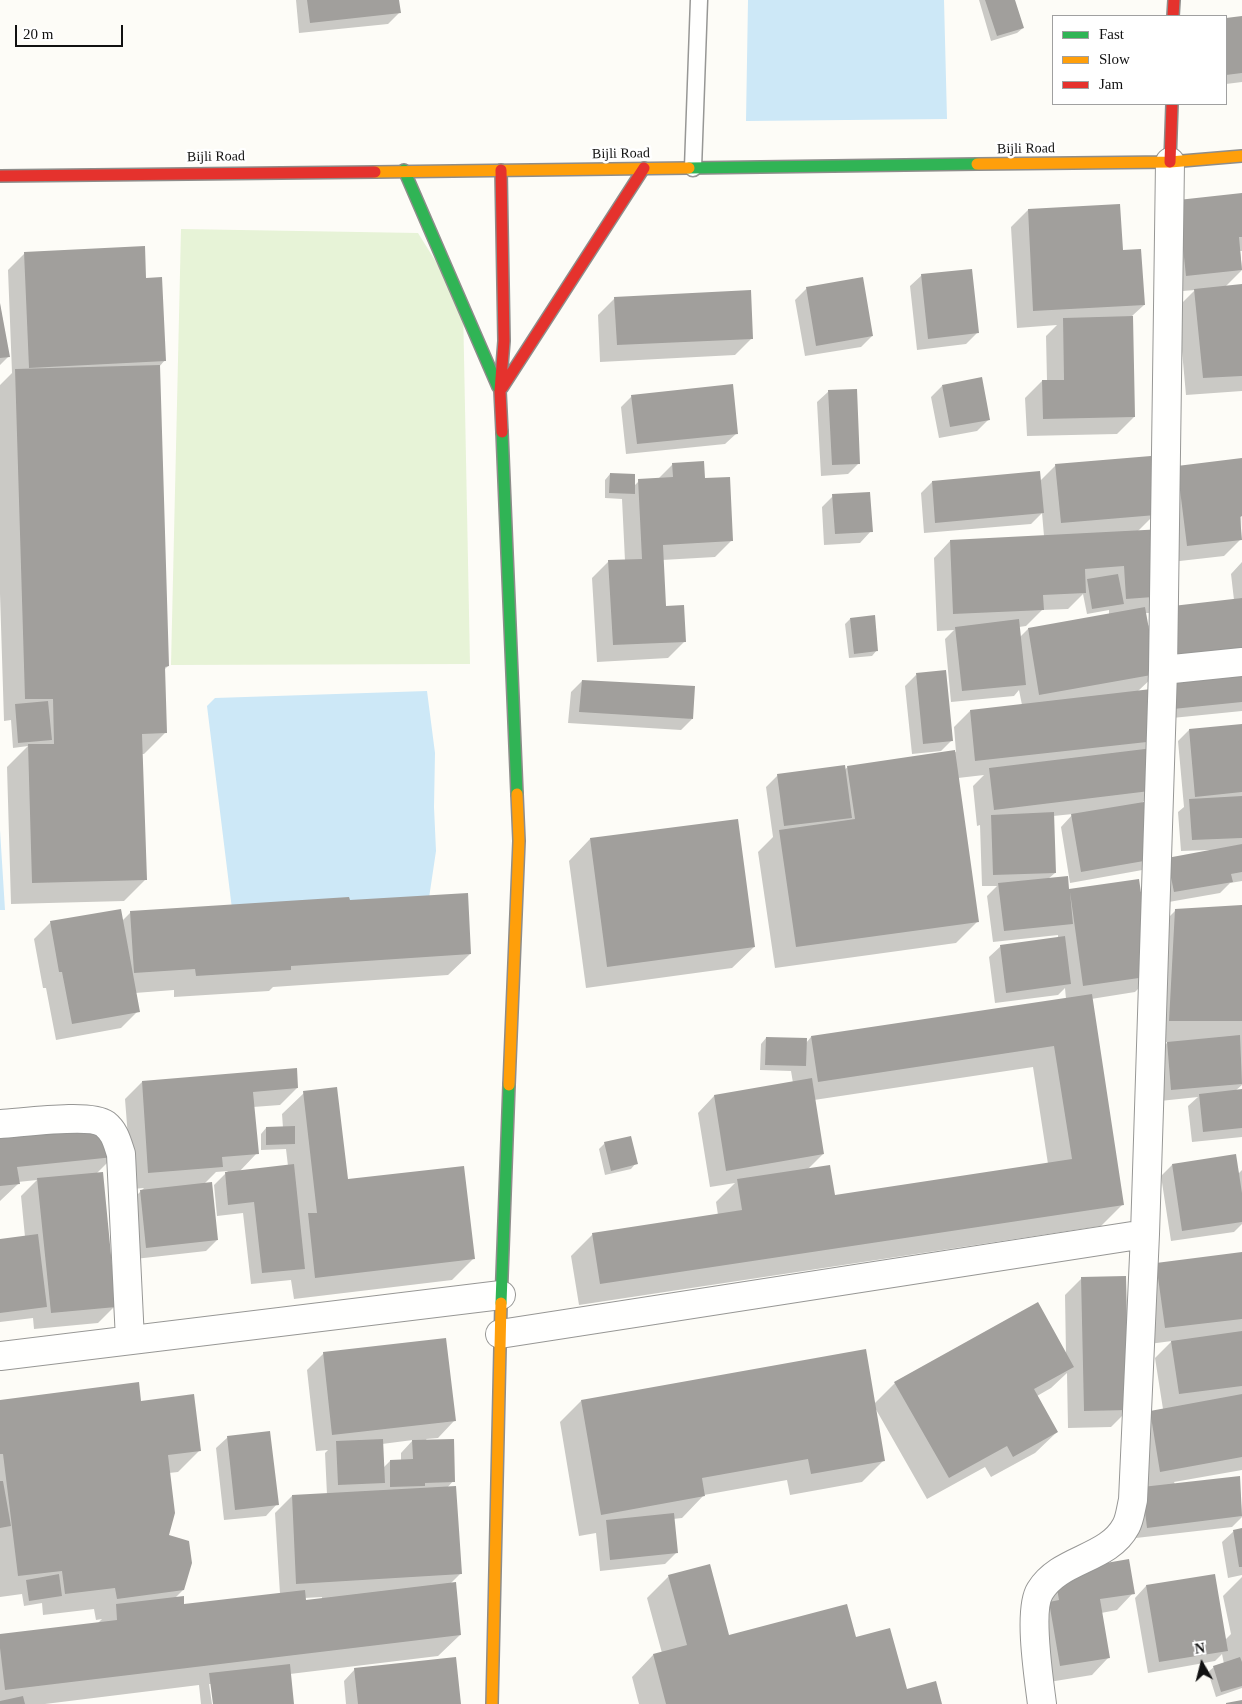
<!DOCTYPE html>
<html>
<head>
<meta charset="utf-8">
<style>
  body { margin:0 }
  #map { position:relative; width:1242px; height:1704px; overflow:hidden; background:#fdfcf7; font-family:"Times New Roman",serif }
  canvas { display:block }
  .legend { position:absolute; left:1052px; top:15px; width:175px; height:90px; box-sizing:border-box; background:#fff; border:1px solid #a0a0a0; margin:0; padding:6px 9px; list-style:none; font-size:15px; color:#111 }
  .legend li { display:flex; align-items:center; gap:10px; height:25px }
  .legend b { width:25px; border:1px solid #a0a0a0 }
  .north { position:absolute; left:1177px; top:1639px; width:50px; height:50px; -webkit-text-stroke:4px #fff; paint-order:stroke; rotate:352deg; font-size:14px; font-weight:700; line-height:20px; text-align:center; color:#111 }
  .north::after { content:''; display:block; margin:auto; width:18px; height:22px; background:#111; clip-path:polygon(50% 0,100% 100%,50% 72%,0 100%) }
  .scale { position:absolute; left:15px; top:25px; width:108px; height:22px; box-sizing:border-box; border:2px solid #111; border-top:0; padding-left:6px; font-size:15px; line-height:18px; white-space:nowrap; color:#111; -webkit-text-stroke:4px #fff; paint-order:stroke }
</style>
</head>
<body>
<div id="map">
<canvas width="1242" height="1704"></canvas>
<ul class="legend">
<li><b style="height:6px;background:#30b455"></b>Fast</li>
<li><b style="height:6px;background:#ff9f0a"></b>Slow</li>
<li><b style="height:6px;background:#e5322d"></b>Jam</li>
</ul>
<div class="north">N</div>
<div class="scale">20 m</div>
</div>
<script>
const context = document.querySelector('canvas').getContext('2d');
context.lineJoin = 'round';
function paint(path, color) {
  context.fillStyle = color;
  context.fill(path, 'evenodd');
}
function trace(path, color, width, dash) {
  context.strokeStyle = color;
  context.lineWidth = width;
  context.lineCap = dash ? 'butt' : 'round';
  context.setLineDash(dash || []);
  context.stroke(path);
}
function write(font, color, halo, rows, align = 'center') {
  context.font = font + ' "Times New Roman",serif';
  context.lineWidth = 5;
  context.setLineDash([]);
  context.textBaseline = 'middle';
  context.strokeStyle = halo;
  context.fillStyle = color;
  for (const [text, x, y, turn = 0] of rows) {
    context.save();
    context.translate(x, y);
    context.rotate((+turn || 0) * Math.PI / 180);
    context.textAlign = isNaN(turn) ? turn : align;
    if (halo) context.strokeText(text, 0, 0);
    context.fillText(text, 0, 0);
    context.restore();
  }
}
paint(new Path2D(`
  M181 229 418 233 463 305 470 664 171 665Z`), '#e7f3d7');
paint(new Path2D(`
  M748 0H944L947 119 746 121Z
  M427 691 435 753 434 807 436 851 429 898 232 909 207 706 215 698Z
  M0 830 5 910H0Z`), '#cde8f7');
paint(new Path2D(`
  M296 0H398L399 13 388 24 299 33Z
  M979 0H1014L1023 28 1017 33 991 41Z
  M1242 18V82L1226 84V19Z
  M1242 194V251H1240L1242 270 1225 287 1242 285V391L1186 395 1178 307 1195 290 1170 292 1161 218Z
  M1028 210 1122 251 1144 305 1132 316 1134 417 1117 434 1027 436 1025 398 1042 381H1047L1046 336 1057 325 1017 328 1011 227Z
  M25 253 145 279 165 360 159 367 168 666 164 670 166 732 144 754H142L146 879 124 901 11 904 7 767 28 746 13 748 11 720 4 721 0 594V385L12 373 8 270Z
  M922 275 977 333 966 344 917 350 910 286Z
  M807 288 872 336 861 347 805 356 795 300Z
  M615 298 752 338 735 355 600 362 598 315Z
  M0 305 9 356 0 365Z
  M942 386 989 419 977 431 939 438 931 397Z
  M829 391 859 463 848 474 821 476 817 402Z
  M632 396 737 433 725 444 626 454 621 407Z
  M1242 459 1241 539 1224 556 1171 562 1161 484Z
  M673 464 704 479 732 540 715 557 662 560 665 607 685 641 668 658 597 662 592 578 609 561H625L622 499 605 498V480L610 474 634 486 639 481 657 480Z
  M1056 465 1155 514 1138 531 1165 596 1149 613H1144L1147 627 1165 609 1234 600 1231 574 1242 562V711L1162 719 1156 789 1142 803 1148 869 1070 883 1061 827 1073 814 1053 816 1055 873 1048 879 1068 892 1070 890 1151 970 1154 932 1176 910 1242 906V1085L1235 1091H1242V1137L1192 1142 1188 1106 1198 1097 1160 1101 1156 1054 1168 1042H1148L1152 975 1135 992 1091 999 1123 1204 1101 1226 579 1305 571 1256 593 1234 718 1215 716 1202 735 1183 710 1187 698 1113 714 1096 793 1083 791 1071 760 1070 761 1044 766 1038 806 1043 811 1037 1066 999 1065 988 1058 995 995 1003 989 957 1001 946 1058 939V935L993 942 987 896 997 886H982L980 825 977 826 973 786 984 775 958 778 978 921 956 943 775 968 758 852 773 837 766 787 778 775 844 770 848 767 956 752 954 727 970 711 1022 705 1019 690 1014 696 951 702 945 639 954 630 937 631 934 558 950 541 1044 536 1042 513 1031 524 924 533 921 493 932 482 1040 481ZM1083 594 1087 614 1109 610V615L1028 629 1020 637 1019 627 1026 626 1042 610 1068 609ZM1155 675 1159 690 1137 692ZM1033 1067 1048 1164 834 1196 807 1170 823 1154 814 1100Z
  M833 496 871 531 860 543 824 545 822 507Z
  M850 619 877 650 872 656 849 658 845 624Z
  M916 675 952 740 941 751 912 754 905 686Z
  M582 681 692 719 681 730 568 723 571 692Z
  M1242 725V881L1230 883 1220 893 1163 903 1156 870 1210 851V850L1181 851 1178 812 1184 807 1178 741 1189 730Z
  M590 839 754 947 732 968 586 988 569 861Z
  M349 901 470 954 448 975 273 987 269 991 174 997V990L135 993 138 1011 121 1028 56 1040 46 988H43L34 939 51 922 122 921 131 912Z
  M142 1082 297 1088 280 1105 253 1107 257 1153 239 1172 288 1166 286 1149 261 1150V1134L266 1128H283L282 1114 304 1093 347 1180 473 1259 452 1280 294 1299 291 1280 251 1284 243 1213 217 1216 214 1185 228 1171 216 1172 204 1184 217 1240 206 1251 135 1259 130 1202 144 1188 132 1189 125 1099Z
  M0 1128 113 1157 97 1173 114 1307 98 1323 34 1329 33 1318 0 1322V1240L25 1237 21 1196 37 1180 18 1182V1184L0 1201Z
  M605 1143 636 1163 631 1169 605 1175 599 1149Z
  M1172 1165 1238 1174 1242 1170V1224L1234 1232 1171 1241 1161 1176Z
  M1242 1253V1470L1174 1482 1175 1484 1239 1477 1242 1517 1232 1527 1136 1538 1132 1499 1150 1412 1163 1409 1155 1358 1172 1341 1149 1344 1157 1264Z
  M1081 1279 1128 1410 1111 1427 1068 1428 1067 1373 1051 1388 1037 1396 1057 1432 1035 1453 991 1477 985 1467 927 1499 874 1406 883 1461 862 1482 790 1495 787 1480 704 1495 682 1518 673 1519 676 1553 665 1564 600 1571 596 1533 579 1536 560 1422 581 1401 874 1404 895 1383 1066 1355 1065 1295Z
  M324 1353 454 1421 438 1438 426 1439 453 1481 447 1488 460 1574 450 1584 460 1635 438 1656 290 1674 293 1704H214L212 1684H209L212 1704H201L199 1685 45 1704H0V1635L98 1623 102 1619 96 1620 94 1609 43 1615 42 1603 24 1606 22 1594 0 1597V1401L140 1402 200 1450 178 1472 169 1473 168 1536 183 1590 175 1598 183 1606 280 1594 275 1513 292 1496 327 1495 325 1453 328 1450 316 1451 307 1370ZM413 1440 401 1453V1461H390L383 1468 382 1444ZM322 1597V1600L305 1602 304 1598Z
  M228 1437 277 1504 266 1516 224 1520 216 1448Z
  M1242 1529V1575L1228 1578 1222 1542 1234 1531Z
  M1214 1575 1225 1640 1231 1634 1223 1596 1242 1577V1688L1216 1697 1208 1672 1214 1667 1224 1664 1222 1654 1215 1661 1148 1673 1135 1598 1146 1586Z
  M669 1576 728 1636 855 1638 906 1690 941 1704H639L632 1677 653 1655 662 1653 647 1598Z
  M1038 1590 1133 1593 1117 1610 1101 1613 1108 1658 1092 1675 1043 1683Z
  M355 1669 460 1704H346L344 1681Z`), '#0003');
paint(new Path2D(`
  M307 0H399L401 13 310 23Z
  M985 0H1015L1024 28 997 36Z
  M1242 16V73L1226 75V18Z
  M1242 193V237H1239L1242 270 1186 276 1178 200Z
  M1120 204 1123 250 1141 249 1145 305 1033 311 1028 209Z
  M145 246 146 278 162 277 166 361 29 368 24 252Z
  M972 269 979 333 928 339 921 274Z
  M863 277 873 336 816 346 806 287Z
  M1242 284V376L1203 378 1194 289Z
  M751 290 753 339 617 345 614 297Z
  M0 303 10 357 0 358Z
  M1133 316 1135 417 1043 419 1042 380H1064L1063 318Z
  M160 365 169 666 165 667 167 733 142 734 147 880 32 883 28 744H54L53 699H25L15 369Z
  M982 377 990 420 950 427 942 385Z
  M733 384 738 434 637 444 631 395Z
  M857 389 860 464 832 465 828 390Z
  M1151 456 1156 515 1061 523 1055 464Z
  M1242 458V516L1240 517 1242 540 1187 546 1177 466Z
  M704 461 705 478 730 477 733 541 663 545 666 606 684 605 686 642 613 645 608 560 642 559 638 479 673 477 672 463Z
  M1040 471 1044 513 935 523 932 481Z
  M610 473 635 474V494L609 493Z
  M870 492 873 532 835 534 832 494Z
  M1164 529 1167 596 1126 599 1124 566 1085 569 1086 593 1043 595 1044 610 953 614 950 540Z
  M1118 574 1124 604 1092 609 1087 579Z
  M1242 598V650L1170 659 1164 607Z
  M1145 607 1157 674 1039 695 1028 628Z
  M875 615 878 651 854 654 850 618Z
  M1019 619 1026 685 962 691 955 627Z
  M1242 665V702L1173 709 1169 673Z
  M946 670 953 741 923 744 916 673Z
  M582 680 695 686 693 719 579 712Z
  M1160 688 1165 740 975 761 970 710Z
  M48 701 52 740 18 743 15 704Z
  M1242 724V792L1195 797 1189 729Z
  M1153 748 1158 790 994 810 989 768Z
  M955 750 979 922 796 947 779 830 855 819 847 766Z
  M845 765 852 818 784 826 777 774Z
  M1242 796V838L1192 840 1189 799Z
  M1150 801 1161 858 1081 872 1071 814Z
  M1054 812 1056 873 993 875 991 815Z
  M738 819 755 947 607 967 590 838Z
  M1242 844V872L1231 874 1233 882 1174 892 1167 858Z
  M1068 876 1069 889 1139 879 1153 976 1083 986 1070 892 1073 924 1004 931 998 883Z
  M468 893 471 954 291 966V970L196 976 195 969 134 973 130 911 349 897 350 900Z
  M1242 905V1021H1169L1175 909Z
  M121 909 140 1012 72 1024 62 972H59L50 921Z
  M1065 936 1071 984 1006 993 1000 945Z
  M1092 994 1124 1205 600 1284 592 1233 742 1210 737 1179 830 1165 835 1195 1072 1159 1054 1046 818 1082 811 1036Z
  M1240 1035 1242 1084 1171 1090 1167 1042Z
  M766 1037 807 1038 806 1066 765 1065Z
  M297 1068 298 1088 253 1092 259 1154 222 1157 223 1167 148 1173 142 1081Z
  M812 1078 824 1154 726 1171 714 1095Z
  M337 1087 348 1179 464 1166 475 1259 315 1278 308 1213H317L303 1091Z
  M1242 1089V1128L1203 1132 1199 1094Z
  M110 1115 114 1157 17 1167 20 1184 0 1186V1127Z
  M295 1126V1144L266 1145V1127Z
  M631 1136 638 1164 611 1171 604 1142Z
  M1236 1154 1242 1193V1222L1182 1231 1172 1164Z
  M294 1164 305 1269 262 1273 254 1202 228 1205 225 1172Z
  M103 1172 116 1307 51 1313 37 1178Z
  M212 1182 218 1240 146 1248 140 1190Z
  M38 1234 47 1307 0 1313V1239Z
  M1242 1252V1319L1165 1328 1156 1263Z
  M1126 1276 1129 1410 1084 1411 1081 1277Z
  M1038 1302 1074 1367 1034 1389 1058 1432 1013 1457 1007 1446 949 1478 894 1382Z
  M1242 1331V1386L1179 1394 1171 1341Z
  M446 1338 456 1421 332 1435 323 1352Z
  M866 1349 885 1461 811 1474 808 1459 702 1478 705 1496 601 1515 581 1400Z
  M139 1382 141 1401 194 1394 201 1451 168 1455 175 1513 169 1535 189 1541 192 1563 184 1590 117 1599 115 1588 65 1594 62 1571 18 1576 3 1454H0V1400Z
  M1242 1394V1457L1160 1472 1150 1411Z
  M270 1431 279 1505 235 1510 227 1436Z
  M383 1439 385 1483 338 1485 336 1441Z
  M454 1439 455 1482 425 1483V1486L390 1487V1460L413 1459 412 1440Z
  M1240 1476 1242 1516 1147 1528 1142 1487Z
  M0 1481H3L11 1526 0 1528Z
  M456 1486 462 1574 296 1584 292 1495Z
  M674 1513 678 1553 610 1560 606 1520Z
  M1242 1528V1567H1239L1233 1530Z
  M1129 1559 1135 1594 1100 1599 1110 1658 1060 1666 1049 1602 1059 1600 1054 1572Z
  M710 1564 729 1635 847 1604 856 1637 890 1628 907 1689 936 1681 942 1704H666L653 1654 687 1645 668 1575Z
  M59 1574 62 1596 29 1601 26 1580Z
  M1215 1574 1228 1651 1159 1662 1146 1585Z
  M456 1582 461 1635 5 1690 0 1648V1634L117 1620 116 1604 184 1596V1604L305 1590 306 1600Z
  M456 1657 461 1704H358L354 1668Z
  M1240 1657 1242 1662V1686L1221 1692 1213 1666Z
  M290 1664 294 1704H213L209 1673Z
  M23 1696 25 1704H0V1701Z
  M1242 1700V1704H1226V1703Z`), '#a19f9c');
const lane = new Path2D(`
  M693 168 699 0`);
const street = new Path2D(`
  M1163 670 1242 662
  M0 1124C21 1123 90 1113 105 1124 115 1132 117 1142 121 1154L130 1340
  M500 1334 1145 1234
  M0 1356 501 1295
  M1042 1704C1039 1680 1028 1610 1040 1591 1060 1558 1108 1560 1126 1526 1130 1519 1131 1508 1133 1500L1145 1234 1163 670 1170 162`);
const fast = new Path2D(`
  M689 168 977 164
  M404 170 498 387
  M502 432 517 794
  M501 1303 509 1085`);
const slow = new Path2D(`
  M977 164 1170 162 1242 156
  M375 172 689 168
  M509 1085 519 841 517 794
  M492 1704 501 1303`);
const jam = new Path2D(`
  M1173 16 1174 0
  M1170 162 1172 104
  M501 170 504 341 500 391 502 432
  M0 176 375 172
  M502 388 644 168`);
trace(lane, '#979795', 19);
trace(street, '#979795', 30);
trace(fast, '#8e8d8b', 14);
trace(slow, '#8e8d8b', 14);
trace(jam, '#8e8d8b', 14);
trace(lane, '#fffffe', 16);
trace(street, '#fffffe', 28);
trace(fast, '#30b455', 11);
trace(slow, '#ff9f0a', 11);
trace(jam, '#e5322d', 11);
write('14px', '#111', '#fff', [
  ["Bijli Road",1026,149,-1],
  ["Bijli Road",621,154,-1],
  ["Bijli Road",216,157,-1]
]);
</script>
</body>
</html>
